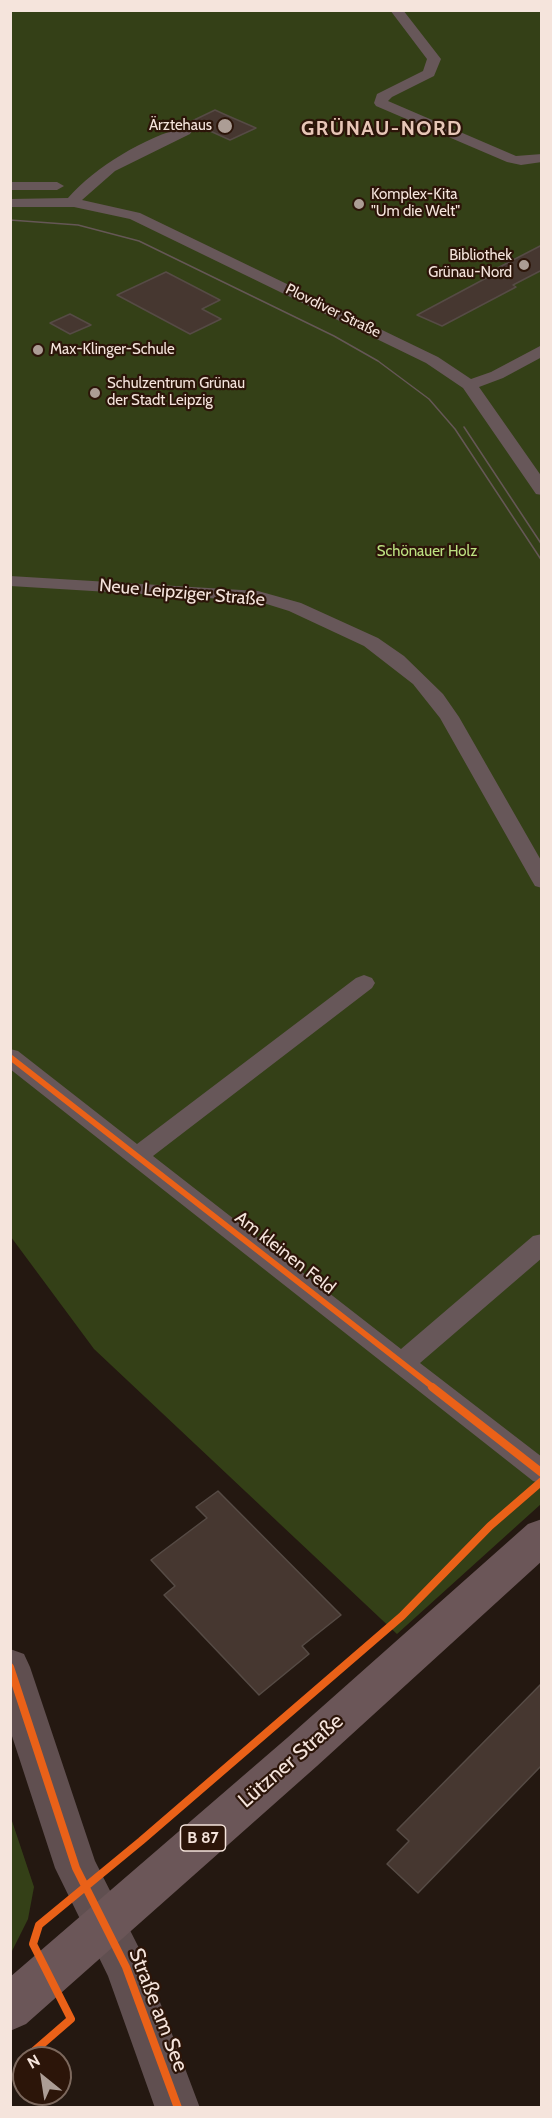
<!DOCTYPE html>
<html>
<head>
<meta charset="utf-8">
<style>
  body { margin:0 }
  #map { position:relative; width:552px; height:2118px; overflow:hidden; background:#241811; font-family:Cabin,sans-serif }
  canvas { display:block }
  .frame { position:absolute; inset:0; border:12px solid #f5e4dc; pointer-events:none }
  .north { position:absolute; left:12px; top:2046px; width:60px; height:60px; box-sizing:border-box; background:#2c1509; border:2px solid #7c685d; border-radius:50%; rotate:330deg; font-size:16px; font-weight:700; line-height:24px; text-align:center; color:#f5e4dc }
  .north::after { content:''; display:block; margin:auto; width:21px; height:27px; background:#ac9d95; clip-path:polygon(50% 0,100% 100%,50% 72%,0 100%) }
</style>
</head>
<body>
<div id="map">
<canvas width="552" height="2118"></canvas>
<div class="frame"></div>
<div class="north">N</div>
</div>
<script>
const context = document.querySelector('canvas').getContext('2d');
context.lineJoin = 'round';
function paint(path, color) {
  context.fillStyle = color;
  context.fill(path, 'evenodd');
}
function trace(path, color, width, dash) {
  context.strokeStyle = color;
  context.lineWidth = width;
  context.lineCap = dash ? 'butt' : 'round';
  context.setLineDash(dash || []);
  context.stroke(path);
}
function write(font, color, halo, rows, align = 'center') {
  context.font = font + ' Cabin,sans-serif';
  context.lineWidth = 4.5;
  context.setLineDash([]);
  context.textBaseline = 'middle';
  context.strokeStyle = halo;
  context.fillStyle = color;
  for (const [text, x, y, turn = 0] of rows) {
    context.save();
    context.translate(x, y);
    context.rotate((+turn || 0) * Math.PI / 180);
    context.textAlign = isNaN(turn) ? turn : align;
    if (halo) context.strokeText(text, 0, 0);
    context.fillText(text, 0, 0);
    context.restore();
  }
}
paint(new Path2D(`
  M10 11H541V1504L397 1634 94 1349 11 1237Z
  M11 1818 34 1887 28 1919 11 1953Z`), '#344017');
const building = new Path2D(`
  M215 110 226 115 256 128 230 140 190 122Z
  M542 245V270L513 285 516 287 442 326 417 315 490 276 486 274Z
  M166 272 220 300 202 309 221 319 190 334 117 295Z
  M70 314 91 325 70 334 50 323Z
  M218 1491 341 1615 302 1646 309 1654 259 1695 164 1595 175 1586 151 1560 207 1518 196 1507Z
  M542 1683V1765L418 1893 387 1864 409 1841 397 1830Z`);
paint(building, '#463730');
trace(building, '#564b45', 1.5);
paint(new Path2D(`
  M390 10H403L441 59 434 76 392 97 388 101 516 156 542 154V162L521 165 507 162 376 106 374 103 377 94 423 71 427 59Z
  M185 127 192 131 190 134 115 171 82 200 140 213 438 357 471 379 491 372 542 345V357L503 378 479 387 542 477V495L536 494 463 388 426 363 130 219 74 207H10V199L68 198C95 167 145 137 185 127Z
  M10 182H57L64 186 57 190H10Z
  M10 576 258 591 301 603 378 638 404 656 443 694 459 717 542 862V888L535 886 532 881 440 718 413 684 364 646 289 611 257 601 10 586Z
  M364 975 372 978 375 983 372 988 153 1156 401 1349 533 1236 542 1234V1258L420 1363 542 1457V1484L533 1481 10 1069V1049L18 1051 137 1144 356 978Z`), '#675759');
paint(new Path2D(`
  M10 1649 24 1654 30 1667 95 1861 141 1952 200 2108H155L108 1976 55 1868 10 1730Z`), '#604f50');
paint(new Path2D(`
  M542 1519V1561L317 1766 26 2024 10 2031V1977L287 1738 528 1524Z`), '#6b5658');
trace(new Path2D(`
  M10 220 78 225 139 241 334 336 378 361 429 399 455 429 542 561
  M464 427 542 545`), '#655756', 1.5);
trace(new Path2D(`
  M10 1057 434 1388`), '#ea6118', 6);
trace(new Path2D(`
  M432 1387 542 1473
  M10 1667 76 1868 126 1967 178 2108
  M26 2058 71 2019 33 1944 39 1925 141 1841 402 1616 490 1526 542 1481`), '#ea6118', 8);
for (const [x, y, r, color] of [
  [225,126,8,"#ac9d95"],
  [359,204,6,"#ac9d95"],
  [524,265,6,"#ac9d95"],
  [38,350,6,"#ac9d95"],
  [95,393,6,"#ac9d95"]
]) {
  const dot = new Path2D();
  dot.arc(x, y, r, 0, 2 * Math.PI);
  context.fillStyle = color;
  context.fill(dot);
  trace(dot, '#2c1509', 2);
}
write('15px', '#f5e4dc', '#2c1509', [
  ["Ärztehaus",212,126,"right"],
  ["Komplex-Kita",371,195],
  ["\"Um die Welt\"",371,212],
  ["Bibliothek",512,256,"right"],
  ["Grünau-Nord",512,273,"right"],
  ["Max-Klinger-Schule",50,350],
  ["Schulzentrum Grünau",107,384],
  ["der Stadt Leipzig",107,401]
], 'left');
write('15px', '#f5e4dc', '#2c1509', [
  ["Plovdiver Straße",333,311,26]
]);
write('15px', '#bce181', '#2c1509', [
  ["Schönauer Holz",427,552]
]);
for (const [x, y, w] of [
  [203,1838,45]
]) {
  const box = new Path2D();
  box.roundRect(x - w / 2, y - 13, w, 26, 4.5);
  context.fillStyle = '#2c1509';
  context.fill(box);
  trace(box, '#f5e4dc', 1.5);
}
write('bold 16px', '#f5e4dc', null, [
  ["B 87",203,1838]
]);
write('18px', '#f5e4dc', '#2c1509', [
  ["Neue Leipziger Straße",182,593,5],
  ["Am kleinen Feld",285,1253,38]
]);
context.letterSpacing = '1.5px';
write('bold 20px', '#e7c6b7', '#2c1509', [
  ["GRÜNAU-NORD",382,129]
]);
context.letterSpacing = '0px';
write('21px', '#f5e4dc', '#2c1509', [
  ["Lützner Straße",291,1761,-41],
  ["Straße am See",158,2010,69]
]);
</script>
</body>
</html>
